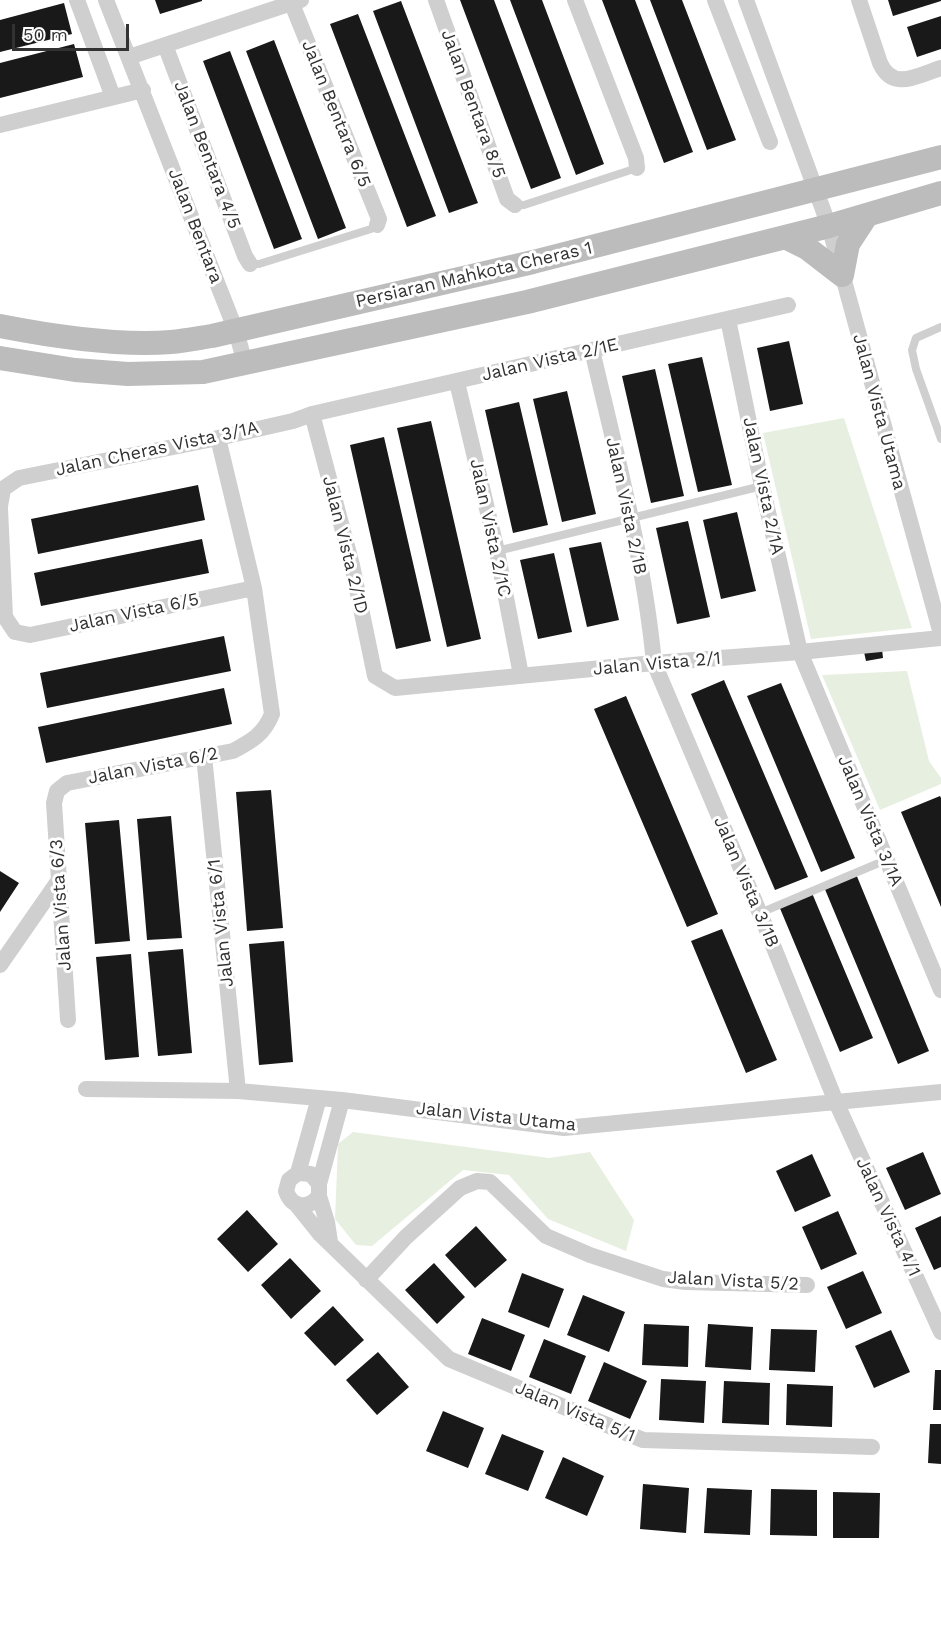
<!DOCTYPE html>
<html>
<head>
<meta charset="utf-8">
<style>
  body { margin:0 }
  #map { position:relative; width:941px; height:1646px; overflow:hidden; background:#fff; font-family:"Work Sans",sans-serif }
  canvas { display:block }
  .scale { position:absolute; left:12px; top:24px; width:117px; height:27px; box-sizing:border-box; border:3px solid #323232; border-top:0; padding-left:8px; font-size:18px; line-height:21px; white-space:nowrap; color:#323232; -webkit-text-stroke:4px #fff; paint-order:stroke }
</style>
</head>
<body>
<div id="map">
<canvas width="941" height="1646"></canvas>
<div class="scale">50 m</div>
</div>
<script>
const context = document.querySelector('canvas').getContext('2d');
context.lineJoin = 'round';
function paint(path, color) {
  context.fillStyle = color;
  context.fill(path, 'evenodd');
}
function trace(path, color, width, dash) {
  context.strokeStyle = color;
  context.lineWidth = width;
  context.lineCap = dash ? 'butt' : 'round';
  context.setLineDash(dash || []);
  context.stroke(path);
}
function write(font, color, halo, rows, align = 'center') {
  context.font = font + ' "Work Sans",sans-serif';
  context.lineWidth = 6;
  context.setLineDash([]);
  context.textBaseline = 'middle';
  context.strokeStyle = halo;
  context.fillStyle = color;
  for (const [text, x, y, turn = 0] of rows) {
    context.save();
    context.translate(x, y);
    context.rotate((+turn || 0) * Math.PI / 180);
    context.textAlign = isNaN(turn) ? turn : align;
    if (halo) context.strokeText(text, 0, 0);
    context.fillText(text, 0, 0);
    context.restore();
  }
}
paint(new Path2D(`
  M844 418 912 628 811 639 763 433Z
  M907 671 929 761 941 778V784L880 810 822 675Z
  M353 1132 549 1158 590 1152 634 1220 626 1251 548 1219 509 1175 463 1170 372 1246 356 1245 335 1219 338 1144Z`), '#e7efe0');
paint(new Path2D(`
  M155 0H202V1L160 14Z
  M460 0H494L561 178 531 189Z
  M510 0H542L604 164 576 175Z
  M602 0H635L693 152 664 163Z
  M650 0H682L736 140 707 150Z
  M888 0H941V1L893 16Z
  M401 1 478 203 449 213 373 11Z
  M64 3 72 34 0 52V20Z
  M358 14 436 216 407 227 330 24Z
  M941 16V49L917 57 907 27Z
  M274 40 346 228 318 239 246 51Z
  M74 44 83 77 0 98V63Z
  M230 51 302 239 274 249 203 61Z
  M789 341 803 404 770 411 757 348Z
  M702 357 732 485 698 492 668 364Z
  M655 369 684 496 651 503 622 376Z
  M567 391 596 514 562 522 533 399Z
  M519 402 548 525 513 533 485 410Z
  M431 421 481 639 447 647 397 428Z
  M384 437 431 641 396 649 350 445Z
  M198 485 205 520 38 554 31 519Z
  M737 512 756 591 721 599 703 520Z
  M688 521 710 617 677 624 656 528Z
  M202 539 209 573 41 606 34 573Z
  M601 542 619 620 587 627 569 548Z
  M554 553 572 632 538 639 520 560Z
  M224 636 231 671 47 708 40 673Z
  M882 649 883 658 866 661 864 652Z
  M724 680 808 877 775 890 691 694Z
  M781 683 855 858 821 872 747 696Z
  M224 688 232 724 46 763 38 727Z
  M626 696 718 914 687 927 594 709Z
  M271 790 283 928 247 931 236 792Z
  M940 796 941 798V907L901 812Z
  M171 816 182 938 147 940 137 819Z
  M119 820 130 941 95 944 85 823Z
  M0 871 19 883 0 912Z
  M856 874 929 1051 898 1064 824 887Z
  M812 893 873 1038 840 1052 779 906Z
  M722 929 777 1060 746 1073 691 941Z
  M284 941 293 1062 259 1065 249 944Z
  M183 949 192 1053 158 1056 148 952Z
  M131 954 139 1057 105 1060 96 957Z
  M923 1152 941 1194 905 1210 886 1168Z
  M812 1154 831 1196 795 1212 776 1171Z
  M247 1210 278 1244 248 1272 217 1239Z
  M838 1211 857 1254 821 1270 802 1227Z
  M941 1216V1267L934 1270 915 1228Z
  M476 1226 507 1260 475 1288 445 1255Z
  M290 1258 321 1291 291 1319 261 1285Z
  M434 1263 465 1297 437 1324 405 1290Z
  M863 1271 882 1313 846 1329 827 1287Z
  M522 1273 564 1289 549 1328 508 1312Z
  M583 1295 625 1312 609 1352 567 1335Z
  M333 1306 364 1340 335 1366 304 1333Z
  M482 1318 525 1335 511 1371 468 1354Z
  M644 1324 689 1326 688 1367 642 1365Z
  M708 1324 753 1327 751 1370 705 1367Z
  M771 1329 817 1330 815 1372 769 1370Z
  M891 1330 910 1372 874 1388 855 1346Z
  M544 1339 586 1356 571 1394 529 1377Z
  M378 1352 409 1387 377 1415 346 1380Z
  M604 1362 647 1381 630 1419 588 1401Z
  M935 1370H941V1410H933Z
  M661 1379 706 1381 704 1423 659 1420Z
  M724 1381 770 1383 769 1425 722 1423Z
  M787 1384 833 1386 832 1427 786 1425Z
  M443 1411 484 1428 468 1468 426 1451Z
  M930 1424H941V1464L928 1463Z
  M502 1434 544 1451 528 1491 485 1474Z
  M563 1457 604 1476 587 1516 545 1498Z
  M643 1484 689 1488 686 1533 640 1529Z
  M707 1488 752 1490 750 1535 704 1533Z
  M771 1489 817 1490V1536L770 1535Z
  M833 1492 880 1493 879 1538H833Z`), '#191919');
trace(new Path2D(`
  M515 205H524L637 168
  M250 264H259L371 229 377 225
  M941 327 916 338 912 350 916 369 941 439
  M497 551 762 486
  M760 913 886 860`), '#cfcfcf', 8);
trace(new Path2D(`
  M77 0 113 97
  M106 0 236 331 245 363
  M436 0 507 199 515 205
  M575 0 636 158 637 168
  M715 0 770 142
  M746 0 829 226 941 634
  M859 0 880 63C893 92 918 75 941 68
  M292 4 379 219 377 225
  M165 45 245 256 250 264
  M129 57 301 0
  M0 125 143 90
  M728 319 762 486 800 652 941 990
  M592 350C616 453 644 558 654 663L764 923 836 1102 941 1332
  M457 382 497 551 521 675
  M312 414 352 565 375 676 395 688 654 663 800 652 941 638
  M0 506 3 489 19 478 218 438 293 421 312 414 788 305
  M0 508 5 617 15 632 30 635 254 588
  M204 756 238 1091
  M0 965 59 880
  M68 1020 54 803 57 791 67 783 233 751C252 741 264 734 272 714L254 588 218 438
  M86 1089 238 1091 342 1100 564 1128 941 1092
  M298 1173 319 1098
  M319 1184 311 1174 298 1173 289 1180 286 1191C292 1208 308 1210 319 1196V1184L342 1100
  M319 1196 327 1222 330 1242
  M296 1204 320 1234 449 1359 643 1440 872 1447
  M366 1280 406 1237 460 1188 477 1181 490 1182 546 1236 590 1255 663 1279 686 1282 807 1285`), '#cfcfcf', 16);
trace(new Path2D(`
  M785 237 807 248 842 275
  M842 275 848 244 867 215
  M0 326C51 336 119 346 171 342 185 341 199 338 212 336L533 262 941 157
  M0 358 75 370 128 374 203 372 527 302 829 226 941 193`), '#bcbcbc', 24);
write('18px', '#323232', '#fff', [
  ["Jalan Bentara 8/5",473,104,70],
  ["Jalan Bentara 6/5",336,114,68],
  ["Jalan Bentara 4/5",207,155,69],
  ["Jalan Bentara",195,226,69],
  ["Persiaran Mahkota Cheras 1",474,275,-13],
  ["Jalan Vista 2/1E",550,360,-13],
  ["Jalan Vista Utama",879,412,75],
  ["Jalan Cheras Vista 3/1A",157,449,-12],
  ["Jalan Vista 2/1A",763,486,78],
  ["Jalan Vista 2/1B",626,506,78],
  ["Jalan Vista 2/1C",490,528,78],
  ["Jalan Vista 2/1D",345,545,76],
  ["Jalan Vista 6/5",134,613,-12],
  ["Jalan Vista 2/1",657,664,-5],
  ["Jalan Vista 6/2",153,766,-11],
  ["Jalan Vista 3/1A",870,821,67],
  ["Jalan Vista 3/1B",746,882,67],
  ["Jalan Vista 6/3",61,905,-94],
  ["Jalan Vista 6/1",221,923,-96],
  ["Jalan Vista Utama",496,1117,6],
  ["Jalan Vista 4/1",888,1217,65],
  ["Jalan Vista 5/2",733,1281,3],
  ["Jalan Vista 5/1",575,1412,23]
]);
</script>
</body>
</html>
